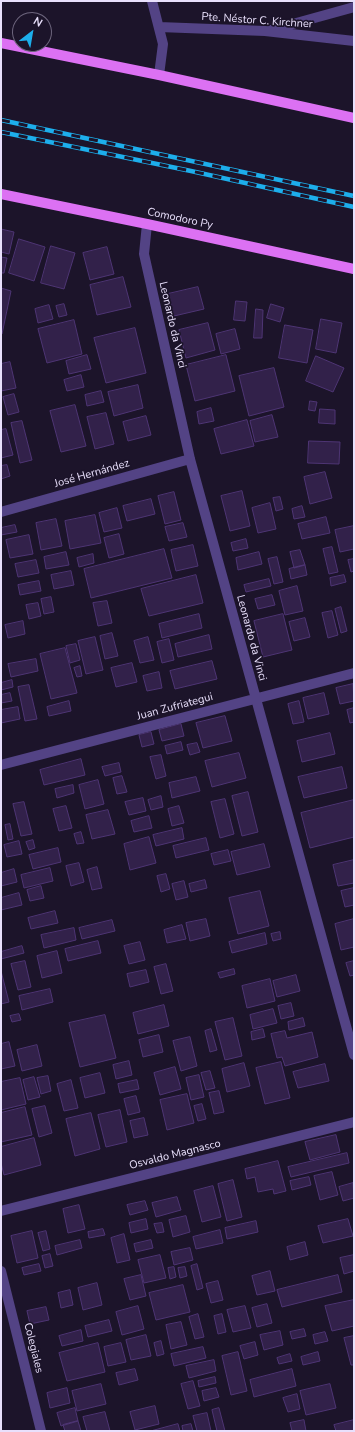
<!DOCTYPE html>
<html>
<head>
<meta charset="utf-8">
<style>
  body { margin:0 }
  #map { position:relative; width:355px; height:1432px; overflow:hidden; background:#1c142a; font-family:"Nunito Sans",sans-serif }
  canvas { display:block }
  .frame { position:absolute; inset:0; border:2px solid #e9e0fc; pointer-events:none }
  .north { position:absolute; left:12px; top:12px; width:40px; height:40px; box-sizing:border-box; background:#1c142a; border:1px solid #6e667e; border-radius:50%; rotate:31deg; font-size:11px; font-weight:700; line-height:16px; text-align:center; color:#e9e0fc }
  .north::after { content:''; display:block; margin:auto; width:14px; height:18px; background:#1daeeb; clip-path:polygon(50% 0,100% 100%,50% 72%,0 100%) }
</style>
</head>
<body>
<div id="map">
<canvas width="355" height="1432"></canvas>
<div class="frame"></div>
<div class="north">N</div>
</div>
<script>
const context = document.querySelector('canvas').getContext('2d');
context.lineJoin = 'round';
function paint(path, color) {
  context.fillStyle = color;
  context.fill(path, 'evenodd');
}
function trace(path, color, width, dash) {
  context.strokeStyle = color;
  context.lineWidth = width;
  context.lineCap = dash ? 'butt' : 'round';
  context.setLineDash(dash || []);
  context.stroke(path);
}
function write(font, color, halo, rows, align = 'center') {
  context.font = font + ' "Nunito Sans",sans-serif';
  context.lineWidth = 3.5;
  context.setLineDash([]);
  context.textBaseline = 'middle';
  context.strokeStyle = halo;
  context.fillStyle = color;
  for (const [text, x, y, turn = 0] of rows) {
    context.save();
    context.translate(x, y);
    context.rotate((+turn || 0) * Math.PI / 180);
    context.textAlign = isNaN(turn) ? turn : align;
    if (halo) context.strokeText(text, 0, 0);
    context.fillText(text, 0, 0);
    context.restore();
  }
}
const building = new Path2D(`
  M1 229 14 232 9 254 1 252Z
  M19 239 45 247 34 281 9 273Z
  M51 246 75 253 64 289 41 283Z
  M107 247 114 274 90 280 83 253Z
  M1 257 7 258 4 273H1Z
  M123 277 131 307 97 315 90 285Z
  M198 287 204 309 174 316 168 294Z
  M1 288 11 291 2 334H1Z
  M236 301 247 302 245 321 234 320Z
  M64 304 67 315 59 317 56 306Z
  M271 304 284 308 280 322 267 318Z
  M49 305 53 319 38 323 35 309Z
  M256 309 263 310 262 338H254Z
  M321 319 342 323 336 353 316 349Z
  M74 320 82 354 47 363 38 329Z
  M208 323 215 350 186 358 179 330Z
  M285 325 313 330 307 363 279 358Z
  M135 328 146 373 106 383 94 338Z
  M235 329 240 349 221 354 216 334Z
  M87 355 91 369 69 374 66 361Z
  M226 355 235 391 195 401 186 365Z
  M316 356 344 368 333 392 306 381Z
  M10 362 16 388 1 391V364Z
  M274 368 284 407 249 416 239 376Z
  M81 375 84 387 67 391 64 380Z
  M138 385 143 408 114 416 108 392Z
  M101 391 104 402 87 406 85 395Z
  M14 394 19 412 8 415 3 397Z
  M310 401 317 402 315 411 309 410Z
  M75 405 86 446 61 452 50 411Z
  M211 408 214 421 199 424 197 412Z
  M320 409 335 410V424L319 423Z
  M106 413 114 444 95 449 87 417Z
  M272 415 278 437 255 442 250 421Z
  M146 416 151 435 128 441 123 422Z
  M247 420 254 446 221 454 214 429Z
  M22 421 32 460 20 463 11 423Z
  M6 429 13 455 1 458V430Z
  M309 441 340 442 339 464 308 463Z
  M7 465 10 476 1 479V466Z
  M325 472 332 498 310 504 304 477Z
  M242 491 250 526 230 531 221 496Z
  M174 492 181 520 165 524 158 496Z
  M280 497 283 509 276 511 273 498Z
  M151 499 155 514 127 521 123 506Z
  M270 503 276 529 258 533 252 508Z
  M302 506 305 517 294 519 292 509Z
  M117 508 122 528 104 532 99 513Z
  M95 515 101 543 70 549 65 521Z
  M326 517 330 533 302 539 298 524Z
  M56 519 62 546 41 550 36 523Z
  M183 523 187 537 169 541 165 527Z
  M15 525 17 532 1 535V528Z
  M354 526V549L340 552 335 530Z
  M119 534 124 554 109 558 104 538Z
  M29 535 33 554 10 558 6 540Z
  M246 539 248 548 233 551 231 543Z
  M193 545 198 566 176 571 171 550Z
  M332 547 338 572 329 574 323 549Z
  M164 549 172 578 91 598 84 569Z
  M300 550 305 565 294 568 290 552Z
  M66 552 69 565 46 569 44 557Z
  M259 552 262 564 238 570 236 558Z
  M93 554 94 563 79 567 77 558Z
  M277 557 283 582 274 584 268 559Z
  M354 559V571L351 572 348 560Z
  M36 560 39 573 18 577 15 564Z
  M305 565 307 575 291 579 289 569Z
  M71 571 74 585 54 589 51 575Z
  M196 575 203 603 149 616 141 589Z
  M344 575 346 582 331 586 330 578Z
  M269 579 271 586 246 592 244 585Z
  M39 581 41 591 20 595 18 585Z
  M297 586 303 611 285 615 279 591Z
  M272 595 275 605 258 609 255 599Z
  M51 597 54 612 44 614 41 599Z
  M107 601 112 623 98 626 93 603Z
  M38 603 41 616 29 619 26 605Z
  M341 607 347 631 341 633 335 609Z
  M332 611 338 635 328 638 322 613Z
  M199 614 202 628 162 638 159 624Z
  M283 614 292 650 263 657 254 621Z
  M305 618 310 637 294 641 289 622Z
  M23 621 25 634 8 638 5 625Z
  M112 633 118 656 105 659 100 636Z
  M209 635 212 649 178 657 175 644Z
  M95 637 103 670 86 674 78 641Z
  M148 637 154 660 140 663 134 641Z
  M169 639 174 660 162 663 157 642Z
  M76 644 80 660 70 663 66 646Z
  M65 648 77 693 51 699 40 654Z
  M36 659 38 671 11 677 8 664Z
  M212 661 217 679 175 689 170 671Z
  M132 663 137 682 116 687 111 668Z
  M80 666 82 676 77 677 74 668Z
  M159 672 162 688 147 691 143 676Z
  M12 680 13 687 1 690V683Z
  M353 684 354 701 340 704 336 688Z
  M29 685 37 719 25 721 18 687Z
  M10 693 12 701 1 703V695Z
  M324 693 329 714 308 719 303 698Z
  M69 701 71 711 49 716 47 707Z
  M299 701 304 722 293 724 288 704Z
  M18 707 20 719 1 723V710Z
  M354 708V722L350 723 347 710Z
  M225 716 232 741 203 748 196 723Z
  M181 724 184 736 162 741 159 730Z
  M151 732 154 744 142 747 139 735Z
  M330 733 335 754 302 762 297 741Z
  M181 742 183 750 167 754 165 746Z
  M197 743 200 752 190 755 187 745Z
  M239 753 246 778 212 787 205 761Z
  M161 755 166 776 156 779 150 757Z
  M81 759 85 775 44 785 40 770Z
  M119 763 121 772 105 776 102 767Z
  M342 767 347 788 304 798 298 777Z
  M122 776 127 792 117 794 113 778Z
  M196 777 200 791 172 798 169 783Z
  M98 780 104 804 85 809 79 785Z
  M73 785 74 793 57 798 55 789Z
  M248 792 258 832 242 836 232 796Z
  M161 796 163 807 151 810 148 800Z
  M143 798 146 811 129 815 125 802Z
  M225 799 234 834 220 838 211 802Z
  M354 800V837L310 848 301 813Z
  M24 802 32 834 21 836 13 804Z
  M66 806 72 828 59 831 53 809Z
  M179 806 184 823 172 826 168 809Z
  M108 810 115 834 92 839 86 815Z
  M149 816 152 828 134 832 131 821Z
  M10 824 13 839 8 840 5 825Z
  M182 828 184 839 156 846 153 835Z
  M81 832 84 843 77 844 74 834Z
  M149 837 156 863 130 870 124 844Z
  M206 838 209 850 176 858 173 846Z
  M33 840 35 848 29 850 26 842Z
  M19 841 22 854 7 857 4 845Z
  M264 844 270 867 237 875 231 852Z
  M58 848 61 862 33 869 29 855Z
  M228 850 231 861 214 865 211 854Z
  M354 860V883L338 886 333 865Z
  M79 863 84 882 71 886 66 866Z
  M97 867 102 888 92 890 87 870Z
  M50 868 53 881 24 888 21 875Z
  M14 869 17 882 1 886V873Z
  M166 874 170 889 161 892 157 876Z
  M205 880 207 888 191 892 189 884Z
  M184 881 188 897 176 900 172 884Z
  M41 886 44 898 30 901 27 890Z
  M354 888V905L345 907 341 891Z
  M260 891 269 926 238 934 229 898Z
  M19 893 22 905 1 910V898Z
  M55 911 58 923 31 929 28 918Z
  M206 919 210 936 190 941 186 923Z
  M354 919V947L341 950 335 924Z
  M112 920 115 931 82 939 79 928Z
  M182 925 186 939 167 943 164 930Z
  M74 928 76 940 44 948 41 935Z
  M280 932 281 939 273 941 271 934Z
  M265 933 267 944 232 953 229 942Z
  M98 941 101 953 68 961 65 949Z
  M140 942 145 960 129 964 124 946Z
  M22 946 24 953 1 959V952Z
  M57 951 62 973 42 978 37 956Z
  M25 961 31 987 18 990 11 964Z
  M354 961V975L350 976 346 963Z
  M166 964 173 991 161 994 154 967Z
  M234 969 235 974 220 978 218 973Z
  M146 970 149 982 130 987 127 974Z
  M1 971 9 1002 1 1004Z
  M296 975 300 991 277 997 273 981Z
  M270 979 275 1001 247 1008 242 986Z
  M50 989 53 1002 22 1010 19 996Z
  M291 1003 294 1016 281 1019 278 1006Z
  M164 1005 169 1026 138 1034 133 1013Z
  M273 1009 277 1023 253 1029 250 1015Z
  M19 1014 21 1020 12 1022 10 1016Z
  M105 1015 116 1058 80 1067 69 1023Z
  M233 1018 242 1056 225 1060 215 1022Z
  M303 1018 305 1026 289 1030 288 1022Z
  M211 1029 217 1050 210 1052 205 1031Z
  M263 1029 265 1037 252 1040 251 1032Z
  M285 1031 287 1038 312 1032 318 1057 285 1066 282 1057 277 1058 271 1034Z
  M159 1035 163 1052 143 1057 139 1040Z
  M190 1037 197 1066 181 1071 173 1041Z
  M9 1042 15 1066 1 1069V1044Z
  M37 1045 42 1066 22 1071 17 1050Z
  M129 1061 132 1075 116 1079 113 1065Z
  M281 1062 290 1098 265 1104 256 1068Z
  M244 1063 250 1086 227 1092 222 1069Z
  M325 1064 329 1081 298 1088 293 1072Z
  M175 1067 181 1089 160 1095 154 1073Z
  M210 1071 215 1088 206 1090 201 1073Z
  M100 1073 105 1093 85 1098 80 1078Z
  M199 1075 204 1097 191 1100 186 1078Z
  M48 1076 51 1091 41 1094 37 1078Z
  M34 1077 40 1097 28 1100 23 1080Z
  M20 1078 26 1104 1 1110V1082Z
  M71 1080 78 1108 64 1111 57 1084Z
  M137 1080 139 1089 120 1093 118 1084Z
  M219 1091 224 1112 214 1114 209 1093Z
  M187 1094 194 1123 167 1130 160 1100Z
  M136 1096 140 1112 128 1115 124 1099Z
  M202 1104 206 1119 198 1121 194 1106Z
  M45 1106 52 1133 39 1137 32 1109Z
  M25 1107 32 1135 1 1142V1113Z
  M120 1110 127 1142 106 1147 98 1115Z
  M91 1113 100 1149 75 1156 66 1119Z
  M144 1118 148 1135 134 1138 130 1121Z
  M336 1135 340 1152 310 1160 305 1142Z
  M34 1138 41 1165 4 1175 1 1163V1147Z
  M347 1153 349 1163 291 1177 288 1167Z
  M278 1161 286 1191 274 1194 273 1189 258 1192 255 1177 247 1179 245 1169Z
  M332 1172 338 1195 320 1200 314 1176Z
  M309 1177 311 1185 292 1190 290 1181Z
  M233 1180 242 1217 227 1221 218 1184Z
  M353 1183 354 1198 343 1201 339 1187Z
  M213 1186 221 1217 202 1222 194 1191Z
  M177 1197 181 1210 156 1217 152 1203Z
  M145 1201 148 1210 130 1215 127 1205Z
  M79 1205 85 1229 68 1233 63 1209Z
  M186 1216 190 1232 173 1237 169 1220Z
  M146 1219 148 1229 131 1233 129 1223Z
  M348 1219 353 1236 323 1243 318 1226Z
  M256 1221 258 1232 227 1239 225 1228Z
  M162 1223 164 1232 157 1233 154 1224Z
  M103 1229 105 1235 89 1238 88 1232Z
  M220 1230 223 1243 196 1249 193 1237Z
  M32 1231 38 1258 17 1263 11 1236Z
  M46 1231 50 1249 43 1251 38 1233Z
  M124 1234 130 1260 117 1263 111 1238Z
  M80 1240 82 1248 57 1255 55 1246Z
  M151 1240 153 1248 136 1252 134 1244Z
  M305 1242 308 1255 290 1260 287 1247Z
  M190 1248 193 1260 174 1265 171 1252Z
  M50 1254 53 1266 45 1268 42 1256Z
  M160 1255 166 1278 144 1283 138 1260Z
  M354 1255V1271L344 1274 340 1258Z
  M39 1264 41 1271 24 1275 22 1268Z
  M197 1264 203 1288 197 1290 191 1266Z
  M174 1267 176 1277 170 1279 168 1268Z
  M185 1267 187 1276 180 1278 178 1268Z
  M270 1271 275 1291 257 1295 252 1276Z
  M141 1275 146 1296 130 1300 124 1279Z
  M338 1275 342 1292 282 1307 277 1290Z
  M218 1281 223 1300 211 1303 206 1284Z
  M97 1283 102 1305 83 1310 78 1288Z
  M183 1285 190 1312 156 1320 149 1293Z
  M70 1290 73 1305 61 1308 58 1293Z
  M354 1300V1326L332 1331 325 1306Z
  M267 1304 272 1323 257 1327 252 1308Z
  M138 1306 144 1329 122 1335 116 1312Z
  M245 1306 251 1328 233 1332 227 1310Z
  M46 1307 49 1320 30 1324 27 1311Z
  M198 1314 204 1337 195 1339 189 1317Z
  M222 1314 226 1332 218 1334 214 1316Z
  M109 1320 112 1331 88 1337 85 1326Z
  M181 1322 187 1345 171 1349 166 1325Z
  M304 1329 306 1336 292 1339 290 1332Z
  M81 1330 83 1341 62 1346 59 1336Z
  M280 1331 283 1345 264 1350 260 1335Z
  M325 1332 328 1341 315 1344 313 1335Z
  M146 1335 151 1356 131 1360 126 1340Z
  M354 1336V1365H351L344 1338Z
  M161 1341 164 1354 157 1356 154 1343Z
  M255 1342 258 1355 244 1359 240 1346Z
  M98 1343 105 1372 67 1381 59 1353Z
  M121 1343 126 1362 108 1366 104 1347Z
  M203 1347 206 1358 174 1366 171 1354Z
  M238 1352 247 1391 231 1395 222 1356Z
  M318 1352 320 1361 303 1365 301 1357Z
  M290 1354 292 1361 279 1364 277 1358Z
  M214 1360 216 1371 189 1378 186 1366Z
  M135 1369 138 1380 119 1385 116 1373Z
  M292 1369 296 1386 254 1397 250 1380Z
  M215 1377 216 1383 199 1387 198 1381Z
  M193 1381 200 1406 188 1409 181 1384Z
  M101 1384 106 1404 77 1411 72 1391Z
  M330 1384 336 1408 306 1415 300 1391Z
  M67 1388 70 1403 50 1408 47 1393Z
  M216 1388 219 1397 204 1401 202 1391Z
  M297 1394 300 1409 288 1412 283 1398Z
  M155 1406 159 1424 135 1430 130 1412Z
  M75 1408 78 1421 61 1426 57 1413Z
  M219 1408 225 1431H217L212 1410Z
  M105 1412 110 1431H87L83 1417Z
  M207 1413 211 1431H197L193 1416Z
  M304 1420 306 1431H292L290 1423Z
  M354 1420V1431H336L334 1425Z
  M78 1421 81 1431H65L63 1425Z
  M178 1424 180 1431H151Z
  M191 1424 193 1431H183L182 1426Z`);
paint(building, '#32214a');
trace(building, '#4e3574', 1);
trace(new Path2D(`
  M152 1 163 44 159 75
  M159 27 265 31 354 41
  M271 30 354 7
  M147 224 144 254 190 459 354 1055
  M1 512 190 459
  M1 765 354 673
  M1 1211 354 1122
  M1 1271 41 1431`), '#534385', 10);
trace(new Path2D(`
  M1 43 159 75 354 118
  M1 194 147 224 354 269`), '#dc71f3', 10);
const rail = new Path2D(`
  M1 120 354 196
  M1 132 191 171 354 207`);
trace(rail, '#1daeeb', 4.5);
trace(rail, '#1c142a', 3, [9]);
write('11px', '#e9e0fc', '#1c142a', [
  ["Pte. Néstor C. Kirchner",257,21,4],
  ["Comodoro Py",180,219,12],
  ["Leonardo da Vinci",172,325,77],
  ["José Hernández",92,474,-16],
  ["Leonardo da Vinci",251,638,75],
  ["Juan Zufriategui",175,707,-15],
  ["Osvaldo Magnasco",175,1155,-14],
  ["Colegiales",33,1348,76]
]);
</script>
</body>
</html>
